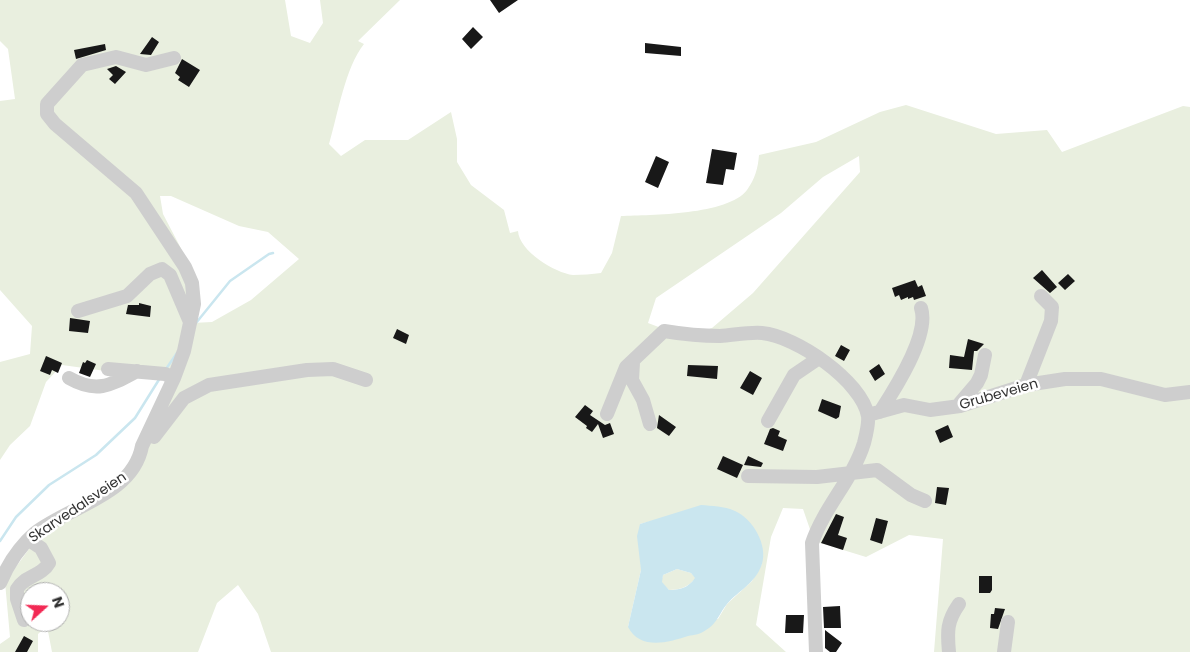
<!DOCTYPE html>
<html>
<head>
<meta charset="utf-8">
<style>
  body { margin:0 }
  #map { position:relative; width:1190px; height:652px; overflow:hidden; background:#fff; font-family:Poppins,sans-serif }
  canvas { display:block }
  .north { position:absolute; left:20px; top:582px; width:50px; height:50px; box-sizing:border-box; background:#fff; border:1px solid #adadad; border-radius:50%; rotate:70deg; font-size:14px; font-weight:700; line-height:20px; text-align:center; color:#313131 }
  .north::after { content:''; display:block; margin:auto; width:18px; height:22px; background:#f22954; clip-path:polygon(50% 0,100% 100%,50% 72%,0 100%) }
</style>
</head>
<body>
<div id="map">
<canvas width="1190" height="652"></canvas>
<div class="north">N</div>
</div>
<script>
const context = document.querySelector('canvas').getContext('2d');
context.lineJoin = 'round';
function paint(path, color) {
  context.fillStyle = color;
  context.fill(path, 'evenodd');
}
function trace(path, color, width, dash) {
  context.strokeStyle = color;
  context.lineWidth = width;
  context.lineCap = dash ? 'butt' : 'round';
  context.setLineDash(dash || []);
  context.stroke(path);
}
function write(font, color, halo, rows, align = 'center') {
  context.font = font + ' Poppins,sans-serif';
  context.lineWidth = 5;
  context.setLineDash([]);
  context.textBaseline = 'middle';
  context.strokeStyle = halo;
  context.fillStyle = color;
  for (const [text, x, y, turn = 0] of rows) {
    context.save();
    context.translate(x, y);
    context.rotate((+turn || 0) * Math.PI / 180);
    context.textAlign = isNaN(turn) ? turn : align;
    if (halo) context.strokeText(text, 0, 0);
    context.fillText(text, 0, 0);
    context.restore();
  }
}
paint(new Path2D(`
  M0 0H285L291 36 310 43 323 23 320 0H400L358 41 364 44C345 68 338 114 329 144L341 156 365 140H408L451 112 457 139V162L471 185 504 210 510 233 518 231C519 251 555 273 573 275 582 275 592 274 601 273L612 253 621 216C651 215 728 215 747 190 755 179 758 168 759 155L816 142 880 112 906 105 996 134 1047 130 1062 152 1183 106 1190 107V652H934L943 539 909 535 866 557 814 541 803 509 783 508 771 537 756 625 786 652H271L258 614 238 585 217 603 198 652H52L47 626 38 634V652H0V644L10 637 5 582 37 538 128 473 171 380 62 365 46 382 30 426 10 445 0 460V362L30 354 32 326 0 290V101L15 99 8 49 0 41ZM859 156 860 172 753 293 712 328 685 337 648 323 656 298 781 213 823 177ZM160 196H171L239 226 268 232 299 259 251 300 212 322 192 323 186 258 163 214ZM655 520 762 564 752 581 727 604 718 619 628 627 641 570 640 524ZM30 592H60V622H30Z
  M677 569 691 573 696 578C688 587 680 590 669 590L661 582 663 575Z`), '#e9efdf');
paint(new Path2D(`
  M701 505C712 506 724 506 735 511 753 519 768 545 762 564 755 584 739 590 727 604 720 612 717 624 706 630 701 634 694 635 688 636 667 643 640 650 628 627L641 570 637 536 640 524ZM677 569 691 573 695 578C688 588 680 590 669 590L662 582 663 575Z`), '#cae6ef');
trace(new Path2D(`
  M196 323 230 281 269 254 273 253
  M166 369 177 353
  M0 541 16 517 49 485 96 455 135 418 160 378`), '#cae6ef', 2.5);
paint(new Path2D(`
  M490 0H518L499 13Z
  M473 27 483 37 471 49 462 39Z
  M152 37 159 42 151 55 140 54Z
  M645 43 681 47V56L645 53Z
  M105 44 106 50 76 59 74 50Z
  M182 59 200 70 189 87 178 80 180 77 175 73Z
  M116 66 126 72 115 84 109 79 113 75 107 69Z
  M712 149 737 153 734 170 726 169 723 185 706 183Z
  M656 156 669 162 658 188 645 182Z
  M1042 270 1057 287 1050 293 1033 278Z
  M1068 274 1075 281 1065 290 1058 283Z
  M915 280 918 287 922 285 926 296 914 300 913 297 908 299V297L901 300 899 295 895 297 892 288Z
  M139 303 151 306 150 317 126 314 128 305H139Z
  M70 318 90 321 88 333 69 331Z
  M397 329 409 335 406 344 393 338Z
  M968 339 984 344 977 351H974L972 370 949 368 950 355 964 357Z
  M841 345 850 350 844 361 835 356Z
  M46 356 62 363 58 373 52 370 50 375 40 371Z
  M87 360 96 364 90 377 79 373 83 362 85 363Z
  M879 364 885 374 875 381 869 371Z
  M688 365 718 366 717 379 687 376Z
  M750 371 762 378 753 395 740 388Z
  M822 399 841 406 839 417 836 419 818 411Z
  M585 405 593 411 590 415 605 425 610 423 614 434 603 438 598 424 592 432 586 428 587 426 575 417Z
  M659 415 676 427 669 436 657 428Z
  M948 425 953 437 940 443 935 431Z
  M773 428 780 431 778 436 787 440 783 451 764 444 770 429Z
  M723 456 743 465 737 478 717 469Z
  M748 456 763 463 761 467 744 465Z
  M937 487 949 488 946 505 935 503Z
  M836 514 844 517 838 535 847 538 843 550 821 543Z
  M876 518 888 521 882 544 870 540Z
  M979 576H992V590L990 593H979Z
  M840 606 841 628H824L823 607Z
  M995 608 1005 609 998 629 990 628 991 614H994Z
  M786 615H804L803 633H785Z
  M825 630 842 643 836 652H830L825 648Z
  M24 636 33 641 27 652H15Z`), '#181818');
trace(new Path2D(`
  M78 311 127 296 150 274 162 269 170 275 190 322
  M633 362 632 380 643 400 650 424
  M108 369 165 374 174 378
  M69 378C97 394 111 385 137 371
  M1026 385 1051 321 1052 307 1041 296
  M960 406V403L977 383 981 375 985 355
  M880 412C895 389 930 335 921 308
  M607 414 626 367 664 331C682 334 701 336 720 336 734 335 749 332 762 333 796 336 862 381 868 416 869 424 866 435 864 443 853 479 824 507 812 543L816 652
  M868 415 904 405 930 410 960 406 1026 385 1065 379H1101L1165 395 1190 392
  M768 421 794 375 819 358
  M154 437 184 398 209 385 307 370 333 369 366 380
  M748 476 817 477 877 470 911 495 925 501
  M0 583C8 564 19 547 35 533 70 506 133 495 142 446L174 378 184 351 194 304 192 283 185 267 136 193 55 124 47 114V104L82 65 116 57 146 65 174 58
  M24 620 17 599V589C24 576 42 576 49 563L41 548 29 540
  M949 652C947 631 947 621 959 604
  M1004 652 1008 622`), '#cecece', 14);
write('14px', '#313131', '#fff', [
  ["Grubeveien",999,395,-16],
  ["Skarvedalsveien",78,508,-34]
]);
</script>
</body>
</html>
